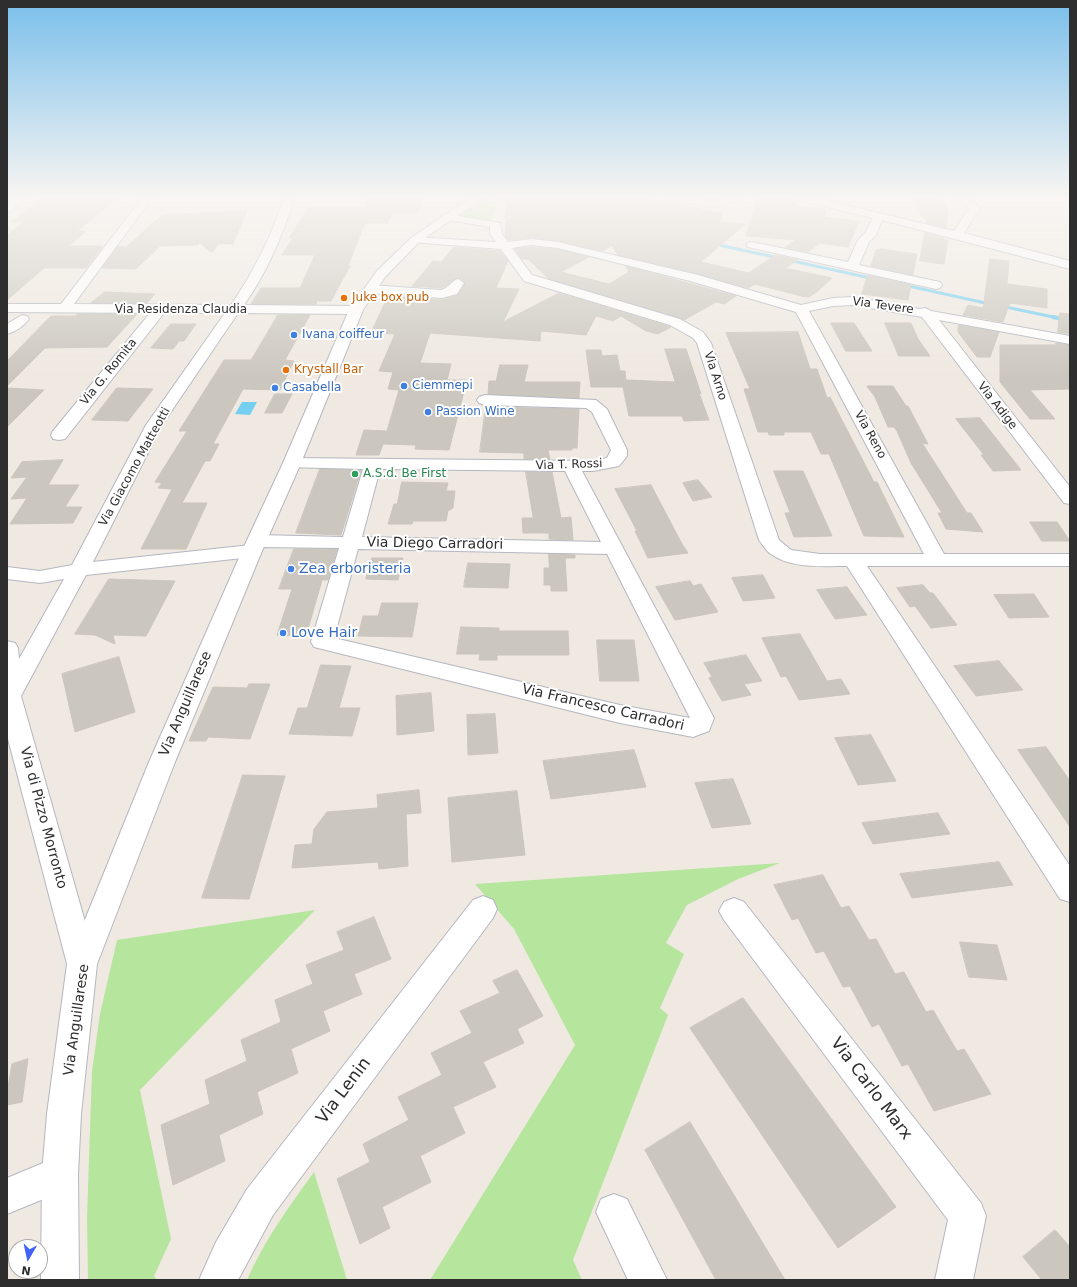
<!DOCTYPE html>
<html>
<head>
<meta charset="utf-8">
<style>
  body { margin:0 }
  #map { position:relative; width:1077px; height:1287px; overflow:hidden; background:#efe9e1; font-family:"DejaVu Sans",sans-serif }
  canvas { display:block }
  .frame { position:absolute; inset:0; border:8px solid #2e2e2e; pointer-events:none }
  .north { position:absolute; left:8px; top:1239px; width:40px; height:40px; box-sizing:border-box; background:#fff; border:1px solid #ababab; border-radius:50%; rotate:189deg; font-size:11px; font-weight:700; line-height:16px; text-align:center; color:#2e2e2e }
  .north::after { content:''; display:block; margin:auto; width:14px; height:18px; background:#4264fb; clip-path:polygon(50% 0,100% 100%,50% 72%,0 100%) }
</style>
</head>
<body>
<div id="map">
<canvas width="1077" height="1287"></canvas>
<div class="frame"></div>
<div class="north">N</div>
</div>
<script>
const context = document.querySelector('canvas').getContext('2d');
context.lineJoin = 'round';
function paint(path, color) {
  context.fillStyle = color;
  context.fill(path, 'evenodd');
}
function trace(path, color, width, dash) {
  context.strokeStyle = color;
  context.lineWidth = width;
  context.lineCap = dash ? 'butt' : 'round';
  context.setLineDash(dash || []);
  context.stroke(path);
}
function write(font, color, halo, rows, align = 'center') {
  context.font = font + ' "DejaVu Sans",sans-serif';
  context.lineWidth = 4;
  context.setLineDash([]);
  context.textBaseline = 'middle';
  context.strokeStyle = halo;
  context.fillStyle = color;
  for (const [text, x, y, turn = 0] of rows) {
    context.save();
    context.translate(x, y);
    context.rotate((+turn || 0) * Math.PI / 180);
    context.textAlign = isNaN(turn) ? turn : align;
    if (halo) context.strokeText(text, 0, 0);
    context.fillText(text, 0, 0);
    context.restore();
  }
}
paint(new Path2D(`
  M487 198 497 200 491 221 458 216Z
  M780 863 738 879 687 905 666 943 684 954 660 1008 668 1015 573 1260 582 1280H430L575 1045 514 929 475 884Z
  M315 910 140 1090 171 1239 154 1276 157 1280H88L87 1218 92 1071 100 1014 117 940Z
  M314 1172 347 1280H247C264 1240 289 1207 314 1172Z`), '#b6e59e');
paint(new Path2D(`
  M242 402H257L250 415 235 414Z`), '#75cff0');
trace(new Path2D(`
  M498 198 516 201
  M714 244 779 258
  M788 260 875 279
  M904 285 990 304
  M1001 306 1058 318`), '#75cff0', 3);
trace(new Path2D(`
  M1053 317 1070 321`), '#75cff0', 4);
const building = new Path2D(`
  M44 198H118L77 231H86L69 246H103L86 268H44L7 300V235L24 222H11Z
  M366 198H422L418 213H392L388 223H365L348 266H350L331 301H317L316 304H251L261 288H300L315 255H282L293 238H289L309 207H366Z
  M509 198H642L722 213 719 222 745 224 701 262 749 273 775 255 798 260 785 268 832 278 818 291 809 297H805L755 284 748 288 698 274 618 255 612 246 602 251 558 241 531 238 509 240 505 236 507 218H505Z
  M758 198H785L791 200 790 202H797L796 207 823 209 826 211 824 217 859 221 848 247 820 243 808 252 785 247 796 240 746 236Z
  M914 199 942 200 948 211 946 228 926 223 927 219 923 218Z
  M247 211 233 244H218L212 253 200 243 198 245 160 246 136 269 102 268 118 246 126 247 162 215Z
  M925 233 944 238V240L948 241 944 264 920 261Z
  M454 247 500 251 508 261 496 288 519 289 503 322 559 293 671 327 658 334 646 331 621 316 613 321 596 316 586 335 541 331 540 341 430 333 420 363 451 364 447 380H467L449 450 415 449 416 445 383 444 379 455H356L364 430 387 431 399 390 388 389 393 372 379 371 395 334 371 333 388 296 442 300 458 295 465 283 459 278 441 288 412 286 433 261 441 262Z
  M531 247 558 249 589 257 561 272 609 284 629 272 626 266 736 296 724 304 716 302 684 320 549 279 528 259H522L515 249Z
  M881 249 917 254 913 275 871 266 876 250Z
  M990 259 1009 261 1007 284 1047 289V308L1010 303 1003 322 963 315 968 305 983 308Z
  M868 275 911 285 908 300 862 294Z
  M105 292 155 294 147 303H91Z
  M1060 313 1070 314V334L1058 332Z
  M78 314H137L107 347 45 348 7 386V361L51 316H75Z
  M278 315H310L285 360 294 361 280 390 243 389 213 444H219L210 461H205L182 503H207L186 549H141L172 489 158 488 162 483 155 482 187 431H179L224 360H251Z
  M831 323H854L872 351H846Z
  M885 323H911L918 339 930 356H899Z
  M171 324H196L184 341H179L173 349 151 348Z
  M959 325 999 332 990 357H977L958 332Z
  M798 332 810 369H817L827 398 830 397 874 482H877L904 537 864 536 829 454H821L811 432H784V435H769L768 432H758L744 389H750L726 333Z
  M1056 343 1070 345V389L1030 390 1055 419H1030L1000 382V345H1056Z
  M665 349H686L701 394 699 393 709 420 684 421 682 416H629L623 387H591L586 350H601L602 356 617 355 620 371H625L626 380 675 382Z
  M500 365H528L524 382H580L579 398 488 394 489 381H496Z
  M867 386H893L906 406H908L928 444 922 443 967 513H971L983 532 946 529 938 513H942L911 463 897 431 894 427H888L875 397Z
  M7 388 44 390 7 427Z
  M117 388 153 389 128 421 92 420Z
  M275 394H292L282 413H265Z
  M486 407 579 409 577 448H572V450H548L550 459H524V453L480 452Z
  M980 418 1021 470 993 471 981 455H984L956 419Z
  M63 460 48 485H79L65 507H82L73 523 10 524 27 498 11 499 27 477 11 478 22 462Z
  M320 469 361 470 341 535 296 533Z
  M774 471H803L832 536 794 537 785 513H790Z
  M526 472H552L561 518 571 517 573 540 549 539V533H523L522 518H533Z
  M698 480 712 497 693 501 683 483Z
  M402 482 448 483 446 491H455L453 508 448 511 446 521H413L412 524H388L394 504H397Z
  M651 485 682 544 688 553 648 558 635 531H637L615 489Z
  M1030 522H1057L1070 541H1042Z
  M294 549H337L328 580H322L306 636 277 635 292 589H279Z
  M549 554 575 555V558H565L567 591H551V585H544V568H549Z
  M372 558H403L398 580 366 579Z
  M468 563 510 564 508 588 464 587Z
  M763 575 775 598 743 601 732 578Z
  M109 579 175 581 146 636 113 635 115 644 95 635 75 634Z
  M690 581 693 586 701 584 718 612 675 620 656 587Z
  M923 585 930 593H933L957 625 931 628 915 606 910 607 897 588Z
  M847 587 867 615 835 619 817 590Z
  M1030 594H1034L1049 617 1009 618 994 595Z
  M382 603H418L412 637 358 636 363 616H378Z
  M461 627 499 628V631H568L569 655H497V660H479L480 654H457Z
  M800 634 827 681 841 679 850 694 799 700 786 676 781 677 762 638Z
  M597 640H634L639 681H600Z
  M746 655 762 681 744 684 751 695 722 701 709 678 712 677 704 663Z
  M119 657 135 712 75 732 62 674Z
  M999 661 1023 690 976 696 954 666Z
  M321 665 351 666 339 708H360L352 736 289 734 298 708H307Z
  M249 684H270L250 739 208 737 206 741H189L213 687 247 688Z
  M431 693 434 731 397 735 396 696Z
  M495 714 498 753 468 755 467 715Z
  M871 735 896 781 858 785 835 738Z
  M1046 747 1070 781V827L1018 750Z
  M634 750 646 787 551 799 543 761Z
  M243 775 285 776 249 899 202 898Z
  M733 779 751 824 712 828 695 783Z
  M419 790 421 813 406 814 408 866 379 869 378 862 292 868 295 845 312 844 314 829 327 812 378 808 377 795Z
  M517 791 525 855 452 862 448 798Z
  M938 813 950 834 873 844 862 823Z
  M999 862 1013 885 912 898 900 874Z
  M823 875 841 908 849 906 869 940 876 939 895 974 904 972 926 1012 933 1010 957 1051 964 1049 991 1094 934 1111 908 1064 902 1066 879 1024 872 1027 850 986 843 987 824 951 816 953 798 918 792 920 774 885Z
  M374 917 391 959 354 974 362 994 323 1011 330 1031 291 1049 298 1073 257 1092 263 1114 219 1135 225 1161 173 1185 161 1125 210 1104 205 1080 247 1061 241 1040 281 1022 275 1000 313 984 306 965 344 950 337 932Z
  M960 942 997 945 1007 980 969 977Z
  M517 970 543 1016 517 1029 524 1043 483 1062 496 1087 453 1107 465 1133 420 1156 431 1182 382 1207 390 1228 360 1244 337 1179 370 1162 363 1144 409 1120 398 1097 442 1075 431 1053 472 1033 460 1011 500 993 493 981Z
  M743 998 896 1207 838 1248 690 1028Z
  M28 1059 22 1102 7 1105V1092L12 1064Z
  M690 1122 785 1280H716L645 1150Z
  M1055 1230 1070 1247V1280H1042L1023 1257Z`);
paint(building, '#cbc7bf');
trace(building, '#cbc5ba', 1);
const street = new Path2D(`
  M13 198H25L11 211 7 212V204Z
  M142 198H152L74 304 231 305C253 273 272 235 284 198H294C283 235 266 274 244 305L356 306 361 307 363 310 361 313 356 314 238 313 162 425 93 562 251 545 247 541 250 537 257 535 343 537 363 469 286 467 283 463 286 459 292 458 593 461 607 458 611 450 592 412 586 408 485 405 479 403 477 400 479 397 485 395 596 400 607 409 627 450V456L619 466 593 471H582L714 718 709 731 693 737 620 723 314 647 311 642 339 548 259 547 262 551 259 555 252 557 86 575 21 696 97 964 93 974 82 978 71 974 67 964 7 735V641L15 643 18 648 19 659 64 579 40 583 7 579V567L40 571 72 565 146 425 225 313H164L65 439 59 440 53 439 51 435 53 431 150 313 7 312V304H61ZM380 469 565 471 601 542 362 537ZM358 549 607 554 690 718 620 705 334 638Z
  M485 198H502V199L497 202 486 200Z
  M668 198H694L711 201 722 198H741L740 200 711 207 673 201Z
  M797 198H816L954 231 969 209 958 198H970L980 208 964 233 1070 261V269L882 220 876 235 869 242 859 265 940 282 942 285 940 288 936 289 748 247 746 245 748 243 752 242 848 262 858 240 865 233 873 218 798 200Z
  M447 214 500 223 502 234 508 242 531 239 558 242 698 275 801 305 833 298 853 297 920 309 925 308 931 311 1070 336V344L939 320 1070 487V504L1064 503 922 317 853 305 833 306 809 311 944 554H1070V566H867L1070 866V902L1060 899 847 566C824 566 791 569 771 554 766 551 763 545 759 540L697 343 693 338 670 325 524 281 501 249 411 242 409 240 415 237 496 242 490 234V227L443 219 442 217 443 215ZM531 245 558 248 690 281 796 312 924 554H820L791 550 779 540 711 343 703 332 680 319 532 275 512 248Z
  M458 279 464 283 457 294 442 298 370 293 364 289 370 285 441 290C449 288 451 281 458 279Z
  M22 315 27 316 29 319C24 326 15 332 7 334V324Z
  M483 896 493 900 497 909 493 918 273 1215 238 1280H199L216 1242 247 1189 473 900Z
  M734 898 744 902 981 1203 986 1216 973 1280H935L948 1220 724 920 719 911 724 902Z
  M60 1156 73 1161 78 1174 73 1187 7 1214V1178Z
  M614 1194 627 1199 667 1280H628L596 1212 601 1199Z`);
const secondary = new Path2D(`
  M470 198H483L419 242 385 277 363 310 301 463 262 551 175 762 97 964 81 1114 78 1174 79 1280H41L42 1174 47 1114 67 964 149 762 242 551 283 463 349 310 377 271 411 238Z`);
trace(street, '#b4b7c1', 2);
trace(secondary, '#b4b7c1', 2);
paint(street, '#fff');
paint(secondary, '#fff');
const sky = context.createLinearGradient(0, 0, 0, 378);
sky.addColorStop(0, '#7abfeb');
sky.addColorStop(0.52, '#f8f5f2');
sky.addColorStop(1, '#f8f5f200');
context.fillStyle = sky;
context.fillRect(0, 0, 1077, 378);
for (const [x, y, r, color] of [
  [344,298,4,"#e8710a"],
  [294,335,4,"#3f7fe0"],
  [286,370,4,"#e8710a"],
  [404,386,4,"#3f7fe0"],
  [275,388,4,"#3f7fe0"],
  [428,412,4,"#3f7fe0"],
  [355,474,4,"#2e9e5b"],
  [291,569,4,"#3f7fe0"],
  [283,633,4,"#3f7fe0"]
]) {
  const dot = new Path2D();
  dot.arc(x, y, r, 0, 2 * Math.PI);
  context.fillStyle = color;
  context.fill(dot);
  trace(dot, '#fff', 1.5);
}
write('12px', '#c56008', '#fff', [
  ["Juke box pub",352,298],
  ["Krystall Bar",294,370]
], 'left');
write('12px', '#2e2e2e', '#fff', [
  ["Via Tevere",883,306,8],
  ["Via Residenza Claudia",181,310],
  ["Via G. Romita",109,372,-51],
  ["Via Arno",715,376,72],
  ["Via Adige",997,406,52],
  ["Via Reno",870,435,61],
  ["Via T. Rossi",569,465,-2],
  ["Via Giacomo Matteotti",135,467,-61]
]);
write('12px', '#366cbe', '#fff', [
  ["Ivana coiffeur",302,335],
  ["Ciemmepi",412,386],
  ["Casabella",283,388],
  ["Passion Wine",436,412]
], 'left');
write('12px', '#27864d', '#fff', [
  ["A.S.d. Be First",363,474]
], 'left');
write('14px', '#2e2e2e', '#fff', [
  ["Via Diego Carradori",435,544,1],
  ["Via Anguillarese",186,704,-67],
  ["Via Francesco Carradori",603,708,13],
  ["Via di Pizzo Morronto",43,818,75],
  ["Via Anguillarese",77,1020,-82]
]);
write('14px', '#366cbe', '#fff', [
  ["Zea erboristeria",299,569],
  ["Love Hair",291,633]
], 'left');
write('17px', '#2e2e2e', '#fff', [
  ["Via Carlo Marx",871,1089,53],
  ["Via Lenin",344,1091,-53]
]);
</script>
</body>
</html>
